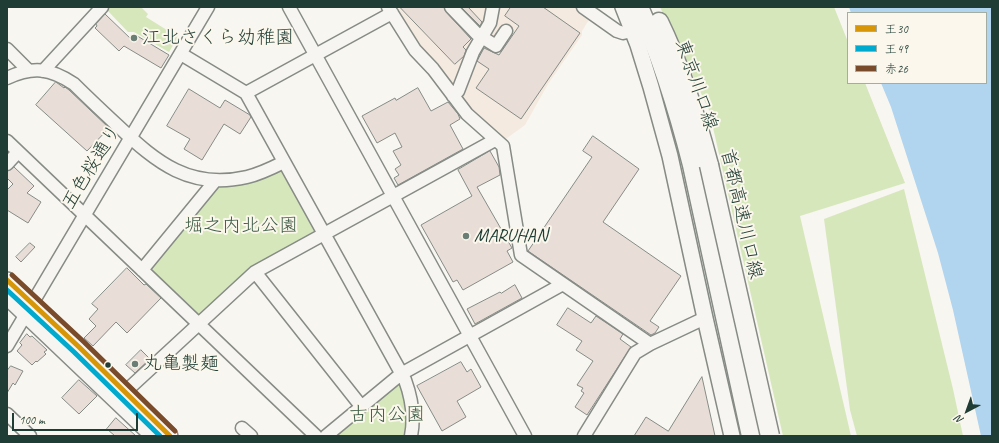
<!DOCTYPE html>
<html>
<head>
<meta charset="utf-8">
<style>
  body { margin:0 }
  #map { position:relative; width:999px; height:443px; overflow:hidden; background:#f8f6f0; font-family:Caveat,"Klee One",sans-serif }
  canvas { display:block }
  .frame { position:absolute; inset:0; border:8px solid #1f3d34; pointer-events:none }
  .legend { position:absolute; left:847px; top:12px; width:140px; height:72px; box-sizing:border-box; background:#fbf7ec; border:1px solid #a3ada2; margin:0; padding:5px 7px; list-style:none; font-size:12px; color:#1f3d34 }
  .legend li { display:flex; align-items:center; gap:8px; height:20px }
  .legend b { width:20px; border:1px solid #a3ada2 }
  .north { position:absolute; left:947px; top:391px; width:40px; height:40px; -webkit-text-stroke:3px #fbf7ec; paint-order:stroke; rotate:221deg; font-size:11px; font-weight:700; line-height:16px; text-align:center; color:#1f3d34 }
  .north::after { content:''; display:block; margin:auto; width:14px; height:18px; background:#1f3d34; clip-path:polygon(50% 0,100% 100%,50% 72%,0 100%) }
  .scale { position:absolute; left:12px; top:413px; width:126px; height:18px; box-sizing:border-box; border:2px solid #1f3d34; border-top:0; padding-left:5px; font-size:12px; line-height:14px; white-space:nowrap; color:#1f3d34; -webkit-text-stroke:3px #fbf7ec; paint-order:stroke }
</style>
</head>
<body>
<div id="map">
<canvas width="999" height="443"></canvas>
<div class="frame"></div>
<ul class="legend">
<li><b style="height:5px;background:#d79608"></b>王30</li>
<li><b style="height:5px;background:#00a9ce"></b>王49</li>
<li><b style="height:5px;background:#7a4b2a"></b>赤26</li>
</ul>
<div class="north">N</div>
<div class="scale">100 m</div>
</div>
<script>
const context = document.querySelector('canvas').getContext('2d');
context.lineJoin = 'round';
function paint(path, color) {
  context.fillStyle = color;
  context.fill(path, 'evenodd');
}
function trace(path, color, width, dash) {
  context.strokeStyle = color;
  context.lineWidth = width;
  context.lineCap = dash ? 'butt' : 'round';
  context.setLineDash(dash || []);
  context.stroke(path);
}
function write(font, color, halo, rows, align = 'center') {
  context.font = font + ' Caveat,"Klee One",sans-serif';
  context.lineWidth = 4;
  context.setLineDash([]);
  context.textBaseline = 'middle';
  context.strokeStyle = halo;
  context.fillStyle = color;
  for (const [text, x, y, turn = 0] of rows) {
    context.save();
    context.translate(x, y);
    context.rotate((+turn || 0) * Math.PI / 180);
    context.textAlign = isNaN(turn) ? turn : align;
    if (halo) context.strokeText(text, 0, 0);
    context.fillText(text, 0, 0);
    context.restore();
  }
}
paint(new Path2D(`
  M393 7H597L582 31V35L548 84 525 125 503 141 469 111 416 43Z`), '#f5eae0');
paint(new Path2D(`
  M110 7H141L148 14 146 17 178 37 169 52 134 32H128L107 10Z
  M660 7H834L848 42V83H865L905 183 800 216 851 436H783L709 110Z
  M284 169 318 231 201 316 150 268 217 185Z
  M904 189 953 389 963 436H857L850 410 824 219Z
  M401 382 408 401 407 436H332Z`), '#d6e7bc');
paint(new Path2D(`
  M849 7H992V436H981L953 310 938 253 891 107 881 83H986V13H851Z`), '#b1d4ef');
const building = new Path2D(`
  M400 7H444L446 12 471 39 463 47 466 50 464 56 455 64Z
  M463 7H468L482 22 480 26 462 8Z
  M511 7H543L580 33 521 119 476 88 489 69 477 61 484 48 499 55 519 26 505 16Z
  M105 14 131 39 134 34 169 55 161 68 124 46 119 51 95 28 97 26 96 24Z
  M56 82 64 88 65 87 69 90 109 128 87 151 36 105Z
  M418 88 431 111 448 102 458 114 460 119 450 125 463 149 398 185 394 178 399 175 395 169 401 165 393 151 402 147 395 133 377 143 362 116 395 98 396 100Z
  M189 89 220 108 225 100 250 115 251 117 240 134 224 124 202 160 184 149 190 139 167 126Z
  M593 136 639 169 603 222 681 276 650 321 659 327 655 333 651 335 528 251 592 157 583 151Z
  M490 151 499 167 500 175 477 187 512 248 507 251 513 262 463 290 457 280 453 282 421 225 472 196 458 170Z
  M14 167 34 186 27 193 41 202 28 223 7 210V190L13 184 7 178V171Z
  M30 243 35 247 21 262 16 257Z
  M127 268 144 285 146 284 161 298 127 333 116 322 93 346 84 338 96 326 89 319 98 309 92 304Z
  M515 285 522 298 475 324 467 309 500 292 501 293Z
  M568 308 591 323 596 316 623 334 620 339 631 347 587 415 575 407 584 393 581 391 583 388 577 385 593 361 576 350 582 341 557 325Z
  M27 334 30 337 32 336 47 350 44 352 46 354 37 362 36 361 32 365 17 351 22 345 20 343Z
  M141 350 150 359 135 373 126 365Z
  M461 362 467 372 471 369 481 387 457 401 466 417 442 431 417 386Z
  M11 366 23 371 15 385 13 383 7 393V371Z
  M702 377 715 436H634L646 417 668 431Z
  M79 380 97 396 79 414 62 398Z
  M116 418 136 436H115L107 429Z`);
paint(building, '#e9ded7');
trace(building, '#868b86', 1);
const minor = new Path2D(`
  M289 7 525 436
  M388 7 415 50 433 69 467 114 503 146 521 255 650 344
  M451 7 477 34 496 46 506 31
  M583 7 617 31 623 33 632 31
  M7 49 28 70
  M181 54 246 93 392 13
  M43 71 102 7
  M7 78C33 66 50 68 74 84 88 98 103 112 118 126 157 163 190 190 247 177 260 174 272 168 284 162
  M246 93 405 380C412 399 415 416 411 436
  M453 96 458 91 473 52 490 23 493 7
  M7 141 316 436
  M7 164 18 152
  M142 270 215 181
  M255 272 361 406
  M7 346 208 7
  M125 392 255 272 495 140
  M7 414 30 436
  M242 428 251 436
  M326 436 401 374 563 284
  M584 436 635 353 650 344 705 318`);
const major = new Path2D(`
  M623 7 638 45 651 87 670 156 705 318 732 436
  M7 280 79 347 170 436
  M7 297 153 436`);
const highway = new Path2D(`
  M639 7C662 58 678 110 692 165L751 436
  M659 22C681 67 696 116 709 165`);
trace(minor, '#868b86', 15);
trace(major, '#868b86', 18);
trace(highway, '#868b86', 21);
trace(minor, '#f6f5f1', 12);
trace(major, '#f6f5f1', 15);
trace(highway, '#f6f5f1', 18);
const highwayBridge = new Path2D(`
  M709 165 770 436`);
trace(highwayBridge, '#868b86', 21, []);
trace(highwayBridge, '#f6f5f1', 18);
trace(new Path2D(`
  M7 280 79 347 170 436`), '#d79608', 5);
trace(new Path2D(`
  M7 290 74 352 160 436`), '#00a9ce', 5);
trace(new Path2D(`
  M12 275 84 342 175 431`), '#7a4b2a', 5);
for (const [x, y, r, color] of [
  [134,38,4,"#6b7e76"],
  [466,236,4,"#6b7e76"],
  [135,364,4,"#6b7e76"],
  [108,365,3.5,"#1f3d34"]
]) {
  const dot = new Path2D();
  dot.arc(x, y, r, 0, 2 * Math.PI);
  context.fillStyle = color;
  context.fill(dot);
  trace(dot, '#fbf7ec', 1.5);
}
write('19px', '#1f3d34', '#fbf7ec', [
  ["江北さくら幼稚園",142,38],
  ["MARUHAN",474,236],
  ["丸亀製麺",143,364]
], 'left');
write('19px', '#1f3d34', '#fbf7ec', [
  ["東京川口線",696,85,71],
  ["五色桜通り",92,167,-59],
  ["首都高速川口線",741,214,77]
]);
write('19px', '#3e5c47', '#fbf7ec', [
  ["堀之内北公園",241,226],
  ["古内公園",387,415]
]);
</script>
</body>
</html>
